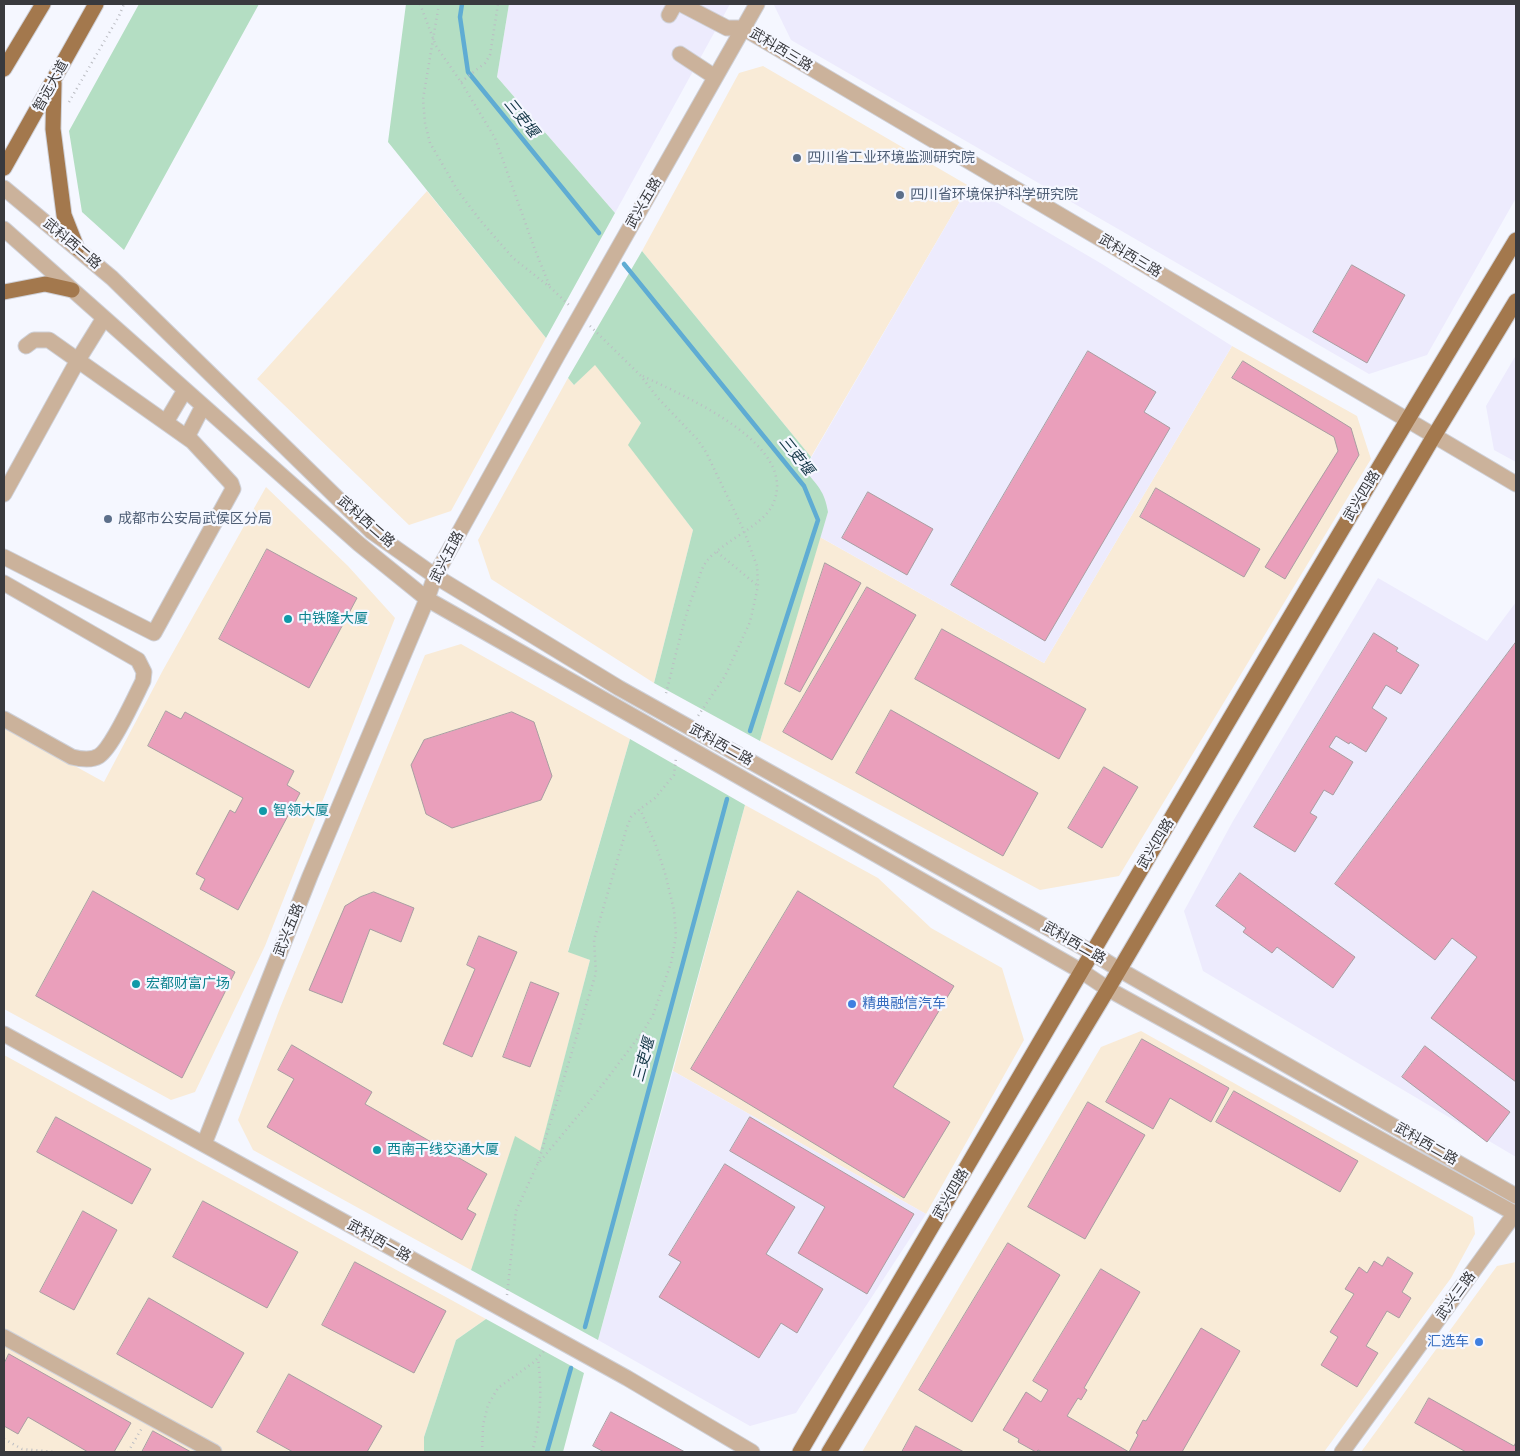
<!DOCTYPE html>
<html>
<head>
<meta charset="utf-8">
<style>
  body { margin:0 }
  #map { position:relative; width:1520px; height:1456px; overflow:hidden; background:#f5f7ff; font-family:"Roboto Serif",serif }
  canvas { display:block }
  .frame { position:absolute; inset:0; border:5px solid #393a3e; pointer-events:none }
</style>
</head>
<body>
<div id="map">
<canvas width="1520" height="1456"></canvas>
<div class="frame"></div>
</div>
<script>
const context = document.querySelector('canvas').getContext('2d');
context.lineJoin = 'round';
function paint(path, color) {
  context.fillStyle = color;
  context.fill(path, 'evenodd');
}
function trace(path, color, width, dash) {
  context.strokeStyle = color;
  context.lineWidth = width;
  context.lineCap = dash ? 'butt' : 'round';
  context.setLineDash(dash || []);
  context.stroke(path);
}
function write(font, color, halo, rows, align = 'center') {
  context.font = font + ' "Roboto Serif","Noto Sans SC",serif';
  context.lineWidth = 4.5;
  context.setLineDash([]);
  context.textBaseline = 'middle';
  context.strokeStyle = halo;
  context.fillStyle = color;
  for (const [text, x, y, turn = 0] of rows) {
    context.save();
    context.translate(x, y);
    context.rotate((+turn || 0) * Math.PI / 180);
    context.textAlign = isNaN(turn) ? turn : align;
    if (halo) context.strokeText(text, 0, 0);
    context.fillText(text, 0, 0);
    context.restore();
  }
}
paint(new Path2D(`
  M763 66 969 186 811 457 642 251 739 73Z
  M427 191 546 338 451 511 409 525 257 379Z
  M1232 346 1357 416 1371 459 1119 876 1040 890 760 741 820 537 1044 663Z
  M595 364 641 423 629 445 693 530 654 683 491 579 478 540 568 378 574 385Z
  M266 487 348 566 395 618 265 946 195 1092 171 1100 4 1009V727L104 782 163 670Z
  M461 644 630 739 568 951 590 960 540 1152 515 1137 471 1270 253 1150 238 1120 280 1008 425 655Z
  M745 805 878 878 931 928 1002 968 1024 1040 926 1214 673 1071Z
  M1141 1031 1473 1217 1475 1234 1451 1278 1324 1452H862L1101 1047Z
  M4 1055 486 1319 456 1340 424 1437V1452H4Z
  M1516 1262V1452H1361L1497 1266Z`), '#f9ebd7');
paint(new Path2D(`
  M509 4H730L615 213 497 77Z
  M775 4H1516V198L1427 355 1369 374 791 40 774 5Z
  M969 186 1102 264 1232 346 1044 663 820 537 828 512 804 470Z
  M1516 355V462L1494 450 1486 406Z
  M1378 578 1487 641 1516 602V1157L1203 971 1184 911 1233 821Z
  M673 1071 926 1214 796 1413 750 1426 598 1340Z`), '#edebfd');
paint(new Path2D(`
  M139 4H259L124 250 82 212 69 131Z
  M406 4H509L497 77 615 213 546 338 388 142Z
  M642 251 811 457 804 470C817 484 825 492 828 512L760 741 654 683 693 530 628 445 641 423 595 365 574 385 568 378Z
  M630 739 745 805 598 1340 471 1270 515 1136 540 1151 590 960 568 952Z
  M486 1319 584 1373 563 1452H424V1437L456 1340Z`), '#b4dec3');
trace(new Path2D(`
  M462 4 460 17 468 72 599 233
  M624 264 804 486 818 520 750 731
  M585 1327 727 799
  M547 1452 571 1368`), '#5facd3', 4.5);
const building = new Path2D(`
  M1352 265 1405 295 1367 363 1313 332Z
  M1088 351 1156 392 1144 412 1170 428 1045 641 951 585Z
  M1243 361 1351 428 1359 455 1285 579 1265 567 1338 451 1334 437 1232 378Z
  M1156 488 1260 549 1244 577 1140 517Z
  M868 492 933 529 907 575 842 538Z
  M267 549 357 598 309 688 219 639Z
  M825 563 861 583 800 692 785 684Z
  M867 587 916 615 832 760 783 732Z
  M942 629 1086 709 1059 759 915 679Z
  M1374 633 1398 648 1396 651 1419 665 1401 694 1386 685 1372 708 1387 718 1366 752 1350 742 1349 744 1336 736 1329 747 1353 762 1333 795 1324 790 1310 813 1317 817 1295 852 1254 827Z
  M1516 642V1082L1431 1018 1477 957 1452 938 1435 960 1335 884Z
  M891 710 1038 793 1003 856 856 773Z
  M166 711 181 719 185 712 294 771 287 785 300 793 238 910 200 889 205 879 196 874 230 810 235 813 243 798 148 746Z
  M512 712 534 722 552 776 541 800 452 828 426 814 411 765 424 740Z
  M1104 767 1138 787 1102 848 1068 828Z
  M1240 873 1355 957 1333 988 1277 947 1272 953 1243 932 1246 928 1216 906Z
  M93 891 235 972 182 1078 36 996Z
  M798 891 954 986 893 1087 950 1122 904 1198 691 1069Z
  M374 892 414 908 401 942 370 929 342 1003 309 990 345 906 360 897Z
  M479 936 517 952 472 1057 443 1044 475 969 467 965Z
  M531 982 559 993 530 1067 503 1057Z
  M1142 1039 1229 1088 1211 1122 1170 1098 1153 1129 1106 1102Z
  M292 1045 372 1092 365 1104 487 1174 467 1209 476 1214 462 1240 267 1127 294 1079 278 1070Z
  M1425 1046 1510 1112 1487 1142 1402 1077Z
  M1234 1091 1358 1161 1340 1192 1216 1122Z
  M1088 1102 1145 1135 1085 1239 1028 1207Z
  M56 1117 151 1169 132 1204 37 1152Z
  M750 1117 914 1214 867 1294 798 1253 825 1207 730 1151Z
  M725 1164 795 1207 766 1254 823 1289 797 1333 781 1323 759 1358 659 1297 681 1262 669 1255Z
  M203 1201 298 1252 267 1308 173 1257Z
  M83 1211 117 1230 74 1310 40 1292Z
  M1008 1243 1060 1275 972 1422 919 1390Z
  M1388 1257 1413 1273 1402 1292 1411 1298 1399 1318 1387 1311 1366 1346 1378 1353 1357 1387 1321 1365 1338 1337 1330 1332 1354 1294 1345 1289 1359 1267 1367 1273 1374 1261 1382 1266Z
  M355 1262 446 1311 414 1373 322 1325Z
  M1101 1269 1140 1292 1084 1388 1087 1390 1081 1400 1078 1398 1067 1416 1129 1452 1138 1435 1136 1433 1143 1420 1146 1421 1201 1328 1240 1351 1182 1452H1042L1038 1450 1036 1452 1018 1442 1019 1439 1003 1430 1026 1392 1041 1402 1048 1390 1033 1381Z
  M149 1298 244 1353 212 1408 117 1354Z
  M9 1354 131 1423 114 1452H88L28 1417 18 1434 4 1426V1364Z
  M289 1374 382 1426 367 1452H293L257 1432Z
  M1429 1398 1514 1446 1516 1442V1452H1466L1415 1423Z
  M611 1412 685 1452H604L593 1446Z
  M916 1426 964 1452H902Z
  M153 1431 191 1452H142Z`);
paint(building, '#ea9fbb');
trace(building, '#a99ea2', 1);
const minor = new Path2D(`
  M681 4 727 28H743L1516 484
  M669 15 675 4
  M680 54 715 77
  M4 188 112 278 371 531 435 576 619 688 1091 952 1120 970 1516 1196
  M4 229 359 544 427 599 1081 971 1108 989 1516 1214
  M166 422 185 390
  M187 437 203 406
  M4 494 78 360 104 318
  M4 557 154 633 233 489 231 483 192 441 49 340H34L26 346
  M4 583 138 660 144 672 143 681C135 697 112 748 99 756 91 761 80 759 72 757L4 719
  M4 1034 627 1378 752 1452
  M204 1144 310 876 427 599 435 576 557 356 757 4
  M4 1337 214 1452
  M1342 1452 1516 1212`);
const major = new Path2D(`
  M4 69 43 4
  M54 83 53 129 64 215 77 248
  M4 168 96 4
  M4 292 45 284 72 290
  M800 1452C1037 1047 1273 641 1516 240
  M829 1452 1108 989 1434 436 1516 301`);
trace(minor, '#cfd1d8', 17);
trace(major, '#cfd1d8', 17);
trace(new Path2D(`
  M420 4 436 46 461 82 495 138 534 247 550 287
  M439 4 423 99 425 123 430 143 458 191 480 220 513 258 551 288 570 306
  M461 82 485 63 490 55 498 4
  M69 102 119 16 124 4
  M590 326 641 376 657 397 697 439 706 452 744 531 757 566 758 586 750 622 725 676 698 716
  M643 376C683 396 803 445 772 506 761 527 721 542 706 562 701 569 699 579 696 587 682 622 675 660 665 697
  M717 552 758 586
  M538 1163 596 973 594 940 627 827 631 817 640 809 655 798 674 775 676 758
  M507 1295 516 1211 537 1165 587 1105 644 1030 653 1015 671 963 676 936 674 910 665 873 655 843 640 809
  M4 1439 22 1449 55 1452
  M128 1452 142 1428
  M482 1452 483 1425 488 1405 498 1388 534 1362 546 1349
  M532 1452C541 1421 542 1390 538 1358`), '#bbbdc3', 2.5, [1, 4]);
trace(minor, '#cbb29b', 15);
trace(major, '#a3784d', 15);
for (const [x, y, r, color] of [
  [797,158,5,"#5c6f8a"],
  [900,195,5,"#5c6f8a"],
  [108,519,5,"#5c6f8a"],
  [288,619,5,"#0f9aa8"],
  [263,811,5,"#0f9aa8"],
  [136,984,5,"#0f9aa8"],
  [852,1004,5,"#3f7fe0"],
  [377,1150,5,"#0f9aa8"],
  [1479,1342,5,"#3f7fe0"]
]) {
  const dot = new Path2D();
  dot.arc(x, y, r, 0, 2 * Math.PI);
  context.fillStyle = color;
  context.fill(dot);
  trace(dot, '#f5f7ff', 2);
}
write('14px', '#393a3e', '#f5f7ff', [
  ["武科西三路",781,50,31],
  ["智远大道",51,86,-61],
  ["武兴五路",644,203,-60],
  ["武科西二路",72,244,40],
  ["武科西三路",1130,256,31],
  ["武兴四路",1362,496,-59],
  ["武科西二路",366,522,41],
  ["武兴五路",447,557,-63],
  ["武科西二路",721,745,29],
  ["武兴四路",1156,844,-59],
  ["武兴五路",289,930,-68],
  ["武科西二路",1074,943,30],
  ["武科西二路",1426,1144,30],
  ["武兴四路",951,1194,-60],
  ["武科西一路",379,1241,29],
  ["武兴三路",1456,1296,-54]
]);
write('14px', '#4e5e75', '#f5f7ff', [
  ["四川省工业环境监测研究院",807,158],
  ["四川省环境保护科学研究院",910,195],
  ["成都市公安局武侯区分局",118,519]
], 'left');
write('14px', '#0d838f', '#f5f7ff', [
  ["中铁隆大厦",298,619],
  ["智领大厦",273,811],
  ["宏都财富广场",146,984],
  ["西南干线交通大厦",387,1150]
], 'left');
write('14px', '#366cbe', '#f5f7ff', [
  ["精典融信汽车",862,1004],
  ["汇选车",1469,1342,"right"]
], 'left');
write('italic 15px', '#113545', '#f5f7ff', [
  ["三吏堰",521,118,51],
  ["三吏堰",796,456,51],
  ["三吏堰",644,1060,-75]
]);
</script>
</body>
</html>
